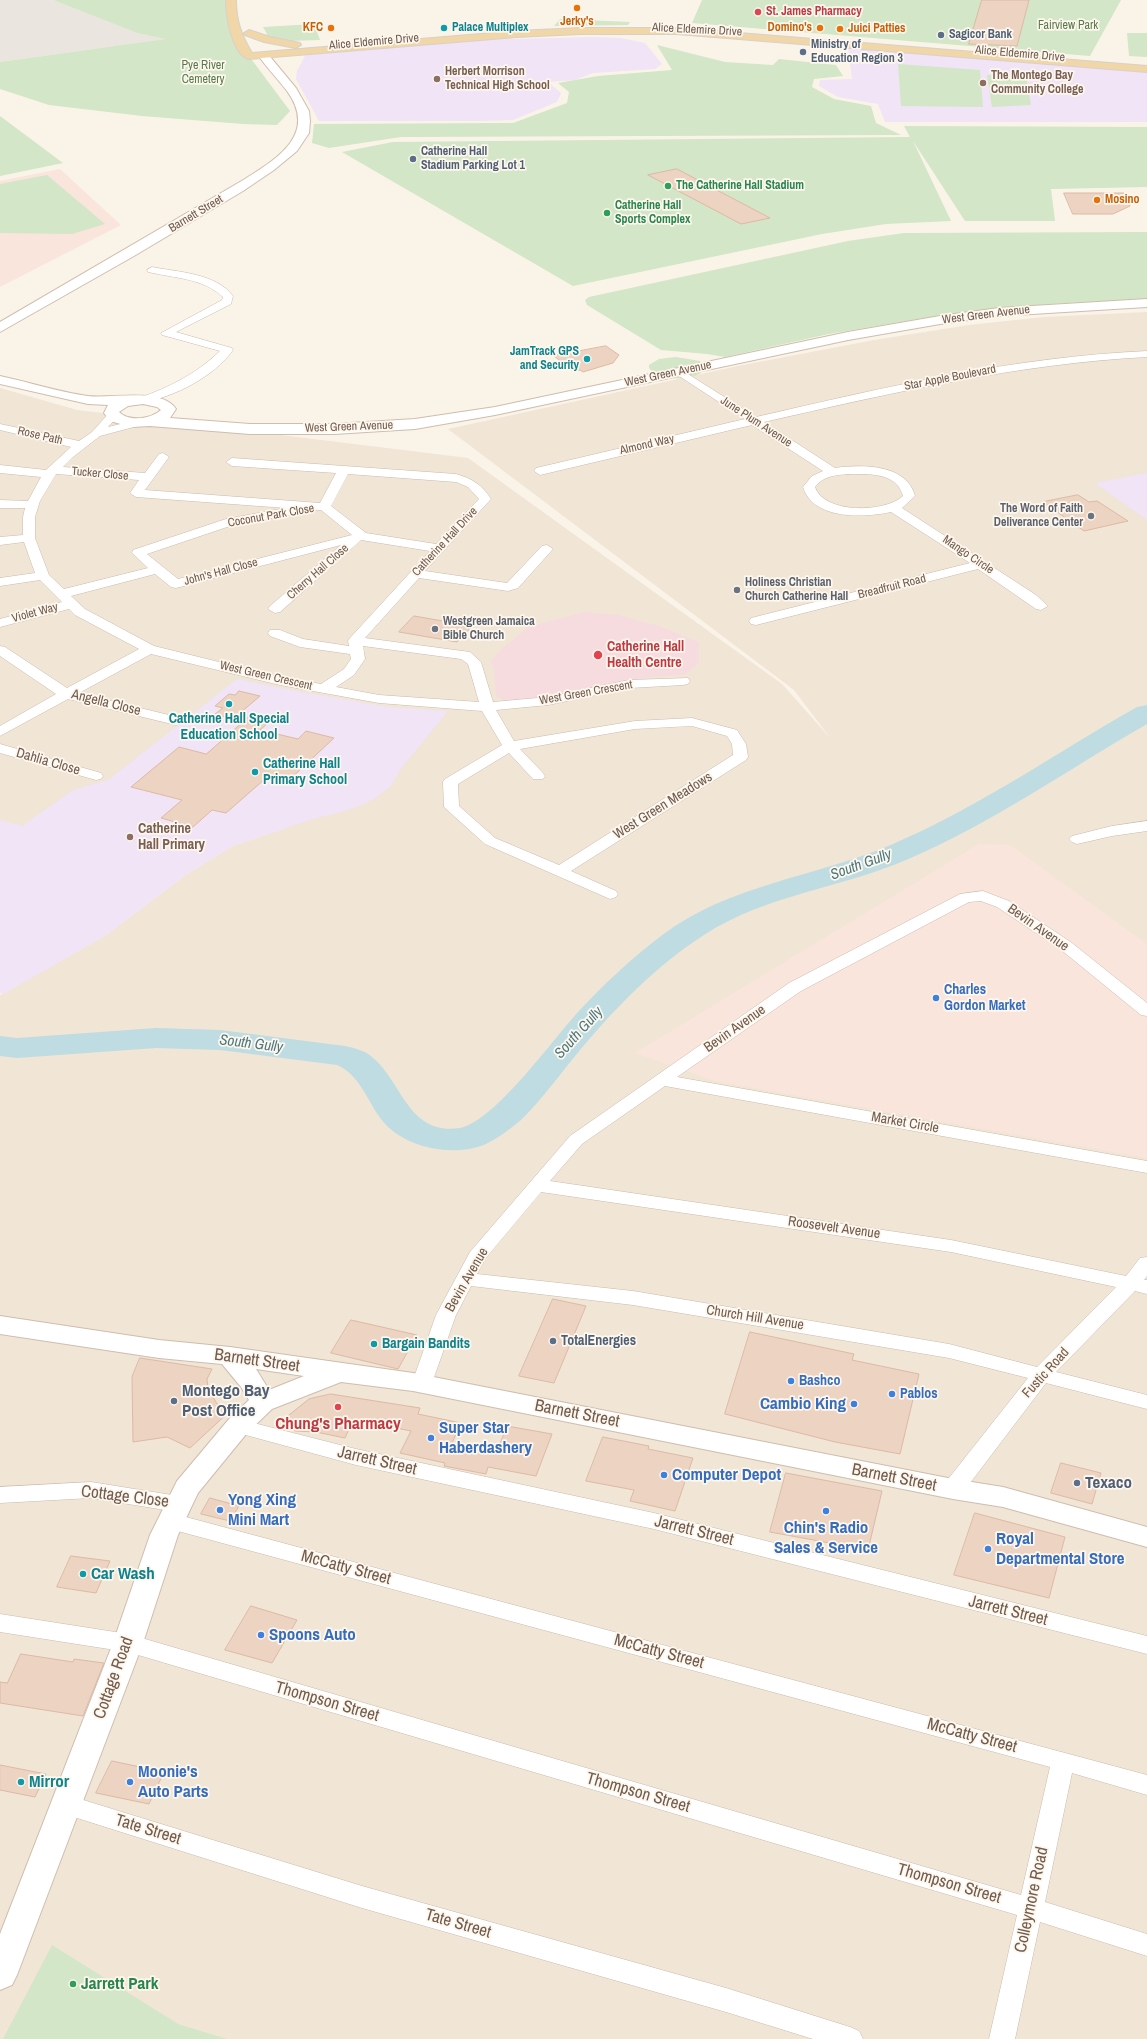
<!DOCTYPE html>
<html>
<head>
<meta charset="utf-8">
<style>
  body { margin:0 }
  canvas { display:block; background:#faf3e7 }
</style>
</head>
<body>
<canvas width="1147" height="2039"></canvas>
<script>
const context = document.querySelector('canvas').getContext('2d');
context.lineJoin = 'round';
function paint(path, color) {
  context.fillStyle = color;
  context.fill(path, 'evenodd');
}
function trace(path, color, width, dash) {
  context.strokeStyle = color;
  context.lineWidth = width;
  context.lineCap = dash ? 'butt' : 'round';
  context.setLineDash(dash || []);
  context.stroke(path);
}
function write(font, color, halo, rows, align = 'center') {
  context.font = font + ' "Archivo Narrow",sans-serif';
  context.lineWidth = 3.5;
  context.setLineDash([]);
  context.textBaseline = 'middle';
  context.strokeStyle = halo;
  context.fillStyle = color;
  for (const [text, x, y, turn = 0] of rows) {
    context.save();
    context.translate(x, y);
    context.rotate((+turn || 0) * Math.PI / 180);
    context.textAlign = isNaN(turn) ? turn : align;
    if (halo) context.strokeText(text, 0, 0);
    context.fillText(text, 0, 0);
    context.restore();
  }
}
paint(new Path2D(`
  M1147 312V2039H0V995L105 936 187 874 233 846 283 829 0 846V388L77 410 468 458 782 684 831 739 794 690 448 429 738 366 874 340 969 325 1044 317Z`), '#f1e5d6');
paint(new Path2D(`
  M60 169 121 225 0 287V181Z
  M979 844 1010 845 1147 944V1158L715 1081 635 1053Z`), '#f9e5dc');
paint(new Path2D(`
  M0 0H53L137 33 168 39 0 62Z`), '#ebe5e0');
paint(new Path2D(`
  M593 37 621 38 645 43 662 64 655 69 593 73 575 80 548 82 561 93 557 102 513 120 482 121H319L296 79 297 71 306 54 475 40Z
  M848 46 1147 71V122H885L878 104 838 97 819 86 820 80 852 79Z
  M1147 473V520L1095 483Z
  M237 679 285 689 388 707 448 711 400 770 391 786 374 799 355 808 310 820 233 846 187 874 105 936 3 994 0 993V820L22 826 73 790 108 780Z`), '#f0e4f6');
paint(new Path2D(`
  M585 612 619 615 659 626 699 642V663L684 675 653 677 589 688 563 698 506 701 496 696 494 669 491 661 502 649 530 626Z`), '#f7dcdf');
paint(new Path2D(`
  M53 0H231L249 56 290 111 277 125 243 124 142 116 49 105 0 89V62L166 39 137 33Z
  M702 0H1121L1090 56 692 23Z
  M560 19 630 22 628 25 554 26Z
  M314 24 320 40 287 41 268 36 263 27Z
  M1127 33H1147V57L1129 56Z
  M657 45 725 62 773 65 779 59 836 65 843 76 814 79 812 87 834 99 871 106 876 123 901 135 401 137 329 148 312 143 314 124 513 123 567 103 569 92 558 83 598 76 672 70Z
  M898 64 980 70 983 107 901 106Z
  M987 75 1026 76 1031 105 992 107Z
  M0 116 63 163 0 176Z
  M904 126 1147 127V187L1051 189 1055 221H965L913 141 951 221 886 224 822 234 573 286 342 152 393 142 910 137Z
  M47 175 105 224 72 234 0 233V184Z
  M1147 232V298L1145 299 1051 304 948 314 829 334 725 357 707 354 661 350 587 305 585 300 589 297 848 241 904 233Z
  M676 357 700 361 705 368C697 383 658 381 649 368V365L659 359Z
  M52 1945 178 2024 227 2039H3Z`), '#d3e6c7');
paint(new Path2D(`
  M1147 705V724C1067 770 991 824 906 860 841 888 765 895 704 935 657 965 616 1007 580 1050 560 1074 543 1098 521 1120 510 1129 498 1138 486 1144 453 1158 403 1148 381 1119 367 1100 360 1075 337 1065L220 1050 156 1048 17 1058 0 1056V1036L17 1038 156 1028 220 1030 345 1046C354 1048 364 1050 372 1057 402 1081 408 1136 460 1128 494 1122 554 1038 579 1011 604 984 632 958 661 936 729 884 817 877 893 844 979 807 1056 753 1137 707Z`), '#bedce1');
const building = new Path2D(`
  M982 0H1029L1017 46 969 44Z
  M677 169 770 218 741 224 648 175Z
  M1064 193H1124L1130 206 1113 214H1073Z
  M606 346 619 355 613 363 583 372 580 370 573 371 554 356Z
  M1078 495 1089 502 1097 501 1128 521 1084 531 1043 502Z
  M414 616 472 626 457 642 399 632Z
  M239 691 260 696 233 719 215 714 223 708 215 706 229 694 235 695Z
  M249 717 269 722 260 730 298 739 306 731 334 738 286 783 266 778 226 813 212 810 193 827 161 818 182 800 131 787 179 747 206 754Z
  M553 1299 586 1306 554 1383 519 1376Z
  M351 1320 417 1335 398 1369 331 1353Z
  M750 1332 854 1354 852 1360 919 1374 900 1454 835 1442 725 1414Z
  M140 1358 212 1369 207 1379 208 1389 219 1407 230 1411 190 1448 167 1437 133 1442 132 1377Z
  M331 1394 420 1408 418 1414 461 1423 452 1443 497 1451 507 1426 552 1434 536 1476 488 1467 486 1474 444 1466 445 1463 400 1453 411 1431 361 1421 359 1424 352 1422 345 1438 316 1432 295 1431 284 1419 309 1399Z
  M603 1437 649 1446 648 1449 693 1458 675 1511 630 1501 634 1490 586 1481Z
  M1061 1463 1101 1473 1092 1504 1051 1493Z
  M786 1473 882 1491 868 1550 770 1532Z
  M210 1498 239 1506 230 1521 201 1514Z
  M975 1513 1065 1537 1049 1598 954 1575Z
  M71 1556 110 1561 96 1593 57 1587Z
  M251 1606 297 1620 272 1663 225 1650Z
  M21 1654 73 1662 74 1659 104 1663 83 1716 0 1703V1682L7 1683Z
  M112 1761 164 1772 149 1804 96 1793Z
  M0 1765 46 1774 35 1797 0 1790Z`);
paint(building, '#ecd3c2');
trace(building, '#ddbaa4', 1);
const street = new Path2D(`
  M152 267C177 272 216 273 233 296L231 304 176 332 232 348 233 350C214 377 175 396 143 403L137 400 139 398C170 387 196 374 220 351L162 335 161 333 222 300 223 297C203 278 173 278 148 272L147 270Z
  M1147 351V357C1017 364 891 393 764 422L835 468C862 464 907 464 915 496L902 508 1036 595 1048 606 1041 610 1036 609 978 569 756 625 751 624 749 621 751 618 970 563 891 512C863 518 813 520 803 487L812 476 823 471 752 425 540 475 534 471 536 468 745 419 676 374 674 372 680 369 756 417C886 387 1014 357 1147 351ZM848 474C868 474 897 472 903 496 885 513 824 514 815 487 823 476 836 475 848 474Z
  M112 413 118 416 108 427 141 419 147 422 145 424 100 436 73 457 63 467 145 473 159 454 163 453 169 457 145 490 320 503 336 473 232 466 226 462 232 458 456 474C473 479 482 485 491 499L425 571 507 583 542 546 547 545 553 549 518 588 508 591 419 578 365 638 470 652 481 662 493 702 548 697 629 680 688 678 690 681 688 684 683 685 630 688 548 705 496 710 514 741 635 721 692 718 737 730 746 744 748 757 746 760 571 871 616 891 618 894 616 897 610 899 485 844 444 807 443 782 445 779 502 745 482 711 379 703 280 685 151 654 79 693 181 718 183 721 181 724 176 725 68 699 0 736V726L56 694 0 656V646L5 647 67 688 139 649 75 615 69 609 0 627V619L62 602 40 580 0 586V578L35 573 24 542 0 545V537L23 535V517L25 508H0V500L28 501 41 477 0 473V465L46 470 71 447 0 430V424L79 441 92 432 108 414ZM56 474 139 480 130 493 136 497 286 508 226 519 133 550 132 553 148 568 64 589 49 575 35 538V517L40 501ZM348 474 456 482 468 487 479 499 436 544 366 533 331 506ZM294 509 321 510 352 535 178 579 147 554 233 525 294 514 296 511ZM361 540 430 551 350 638 348 641 349 646 303 639 280 630H270L268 633 270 636 300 647 350 654 351 659 344 669 321 684 280 677 154 646 85 609 71 596 155 574 171 587 176 588 341 545 270 606 268 609 275 613 280 612ZM363 646 461 659 468 664 479 702 379 695 336 687 354 675 365 659ZM692 726 727 736 732 744 733 755 559 865 495 838 459 806 458 784 509 753 533 779H543L545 776 543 773 520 749 635 729Z
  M0 744 101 773 103 776 101 779 96 780 0 753Z
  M1147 821V831L1112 836 1077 844 1072 842 1069 839 1072 836 1112 826Z
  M983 891 1009 901 1072 943 1147 1003V1016L1141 1015 1060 949 997 907 981 901 969 902 801 991 677 1077 1147 1161V1173L665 1086 582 1144 550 1181 951 1240 1126 1276 1140 1258 1147 1257V1276L1144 1280H1147V1294L1135 1291 1056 1372 1147 1395V1409L1046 1383 961 1495 953 1497 945 1495 942 1489 945 1483 1028 1378 949 1358 633 1305 471 1286 456 1315 432 1383 429 1388 422 1390 415 1388 412 1383 436 1315 470 1252 570 1136 789 983 960 894ZM541 1192 951 1252 1116 1287 1037 1367 949 1344 633 1291 477 1274 485 1259Z
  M238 1419 356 1449 654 1513 1147 1636V1654L654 1529 356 1465 231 1431 228 1426 231 1421Z
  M91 1482 178 1496 186 1498 189 1504 186 1510 178 1512 91 1498 0 1503V1487Z
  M171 1513 1147 1775V1795L1072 1773 1045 1902 1147 1934V1956L1040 1922 1015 2039H989L1017 1915 128 1652 0 1632V1614L128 1634 1021 1895 1050 1767 163 1527 160 1521 163 1515Z
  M67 1795 362 1886 726 1988 850 2027 859 2031 863 2039H813L726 2012 362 1908 58 1812 55 1805 58 1798Z`);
const secondary = new Path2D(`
  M263 52 267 53 296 88 309 111 310 121 309 133 297 151 274 170 243 191 134 256 0 332V322L245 179C278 158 318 134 287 91 278 79 267 68 258 55Z
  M1147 299V307L999 316 940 324 848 340 495 415 415 429 334 434H250L150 426 131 427 110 421 104 413 108 405 88 404 0 384V376C29 382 58 392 88 396 112 399 161 387 176 409L170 418 250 424H334L415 419 495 407 848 332 940 316 999 308ZM143 404 157 407 161 410C151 419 129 422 119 412L128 406Z
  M0 1316 159 1340 230 1347 413 1373 953 1479 1003 1487 1147 1527V1547L1003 1507 953 1499 413 1391 341 1382 272 1409 247 1433 198 1493 178 1535 143 1643 17 1975 12 1985 0 1990V1934L113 1643 150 1535 177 1481 229 1419 249 1400 241 1387 222 1364 159 1358 0 1334ZM256 1369 304 1376 269 1390Z`);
const primary = new Path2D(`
  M226 0H236C236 20 241 35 252 53L517 31 580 28H677L1147 66V72L677 34H580L517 37 249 59C232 55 226 15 226 0Z
  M249 30 270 37 300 43 301 45 296 48 264 42 245 35 244 33Z`);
trace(street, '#cbbbae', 1);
trace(secondary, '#cfbdaf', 2);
trace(primary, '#d7d1cd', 2);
paint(street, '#fff');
paint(secondary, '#fff');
paint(primary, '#f1d6a7');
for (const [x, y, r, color] of [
  [577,8,4,"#e8710a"],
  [758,12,4,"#e0444e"],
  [331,28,4,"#e8710a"],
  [444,28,4,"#0f9aa8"],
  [820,28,4,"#e8710a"],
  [840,29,4,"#e8710a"],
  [941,35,4,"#5c6f8a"],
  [803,52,4,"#5c6f8a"],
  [437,79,4,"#8d6e63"],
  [983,83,4,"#8d6e63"],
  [413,159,4,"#5c6f8a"],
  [668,186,4,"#2e9e5b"],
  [1097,200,4,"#e8710a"],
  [607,213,4,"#2e9e5b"],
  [587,359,4,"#0f9aa8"],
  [1091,516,4,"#6b7280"],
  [737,590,4,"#6b7280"],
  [435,629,4,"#6b7280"],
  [598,655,5,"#e0444e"],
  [229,704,4,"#0f9aa8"],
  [255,772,4,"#0f9aa8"],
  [130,837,4,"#8d6e63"],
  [936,998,4,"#3f7fe0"],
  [553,1341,4,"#5c6f8a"],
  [374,1344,4,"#0f9aa8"],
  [791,1381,4,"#3f7fe0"],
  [892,1394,4,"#3f7fe0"],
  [174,1401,4,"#5c6f8a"],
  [854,1404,4,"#3f7fe0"],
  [338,1407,4,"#e0444e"],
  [431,1438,4,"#3f7fe0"],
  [664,1475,4,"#3f7fe0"],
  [1077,1483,4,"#5c6f8a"],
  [220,1510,4,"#3f7fe0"],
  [826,1511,4,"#3f7fe0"],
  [988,1549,4,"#3f7fe0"],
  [83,1574,4,"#0f9aa8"],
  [261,1635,4,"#3f7fe0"],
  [21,1782,4,"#0f9aa8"],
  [130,1782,4,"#3f7fe0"],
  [73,1984,4,"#2e9e5b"]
]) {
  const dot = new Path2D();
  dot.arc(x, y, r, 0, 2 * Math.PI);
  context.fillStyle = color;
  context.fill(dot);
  trace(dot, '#fdf7ed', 1.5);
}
write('bold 12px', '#be3a42', '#fdf7ed', [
  ["St. James Pharmacy",766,12]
], 'left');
write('bold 12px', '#c56008', '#fdf7ed', [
  ["Jerky's",577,22,"center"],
  ["KFC",323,28],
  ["Domino's",812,28],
  ["Juici Patties",848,29,"left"],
  ["Mosino",1105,200,"left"]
], 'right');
write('12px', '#587a4b', '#fdf7ed', [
  ["Fairview Park",1068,26],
  ["Pye River",203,66],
  ["Cemetery",203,80]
]);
write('bold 12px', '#0d838f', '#fdf7ed', [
  ["Palace Multiplex",452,28],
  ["JamTrack GPS",579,352,"right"],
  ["and Security",579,366,"right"]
], 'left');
write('12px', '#715b4e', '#fdf7ed', [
  ["Alice Eldemire Drive",697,30,3],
  ["Alice Eldemire Drive",374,42,-5],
  ["Alice Eldemire Drive",1020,54,5],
  ["Barnett Street",196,214,-31],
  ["West Green Avenue",986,315,-7],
  ["West Green Avenue",668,374,-12],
  ["Star Apple Boulevard",950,378,-11],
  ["June Plum Avenue",756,422,33],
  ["West Green Avenue",349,427,-2],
  ["Rose Path",40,436,13],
  ["Almond Way",647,445,-13],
  ["Tucker Close",100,474,5],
  ["Coconut Park Close",271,516,-10],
  ["Catherine Hall Drive",445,542,-47],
  ["Mango Circle",968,555,34],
  ["John's Hall Close",221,572,-15],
  ["Cherry Hall Close",318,572,-41],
  ["Breadfruit Road",892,587,-14],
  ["Violet Way",35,613,-15],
  ["West Green Crescent",266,676,13],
  ["West Green Crescent",586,693,-10]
]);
write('bold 12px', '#4e5e75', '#fdf7ed', [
  ["Sagicor Bank",949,35],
  ["Ministry of",811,45],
  ["Education Region 3",811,59],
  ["Catherine Hall",421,152],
  ["Stadium Parking Lot 1",421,166]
], 'left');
write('bold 12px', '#785e54', '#fdf7ed', [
  ["Herbert Morrison",445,72],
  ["Technical High School",445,86],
  ["The Montego Bay",991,76],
  ["Community College",991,90]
], 'left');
write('bold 12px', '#27864d', '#fdf7ed', [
  ["The Catherine Hall Stadium",676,186],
  ["Catherine Hall",615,206],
  ["Sports Complex",615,220]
], 'left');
write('bold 12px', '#5b616d', '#fdf7ed', [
  ["The Word of Faith",1083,509,"right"],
  ["Deliverance Center",1083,523,"right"],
  ["Holiness Christian",745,583],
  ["Church Catherine Hall",745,597],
  ["Westgreen Jamaica",443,622],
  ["Bible Church",443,636]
], 'left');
write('bold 14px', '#be3a42', '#fdf7ed', [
  ["Catherine Hall",607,647],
  ["Health Centre",607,663]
], 'left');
write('14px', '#715b4e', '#fdf7ed', [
  ["Angella Close",106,703,14],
  ["Dahlia Close",48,762,16],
  ["West Green Meadows",663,806,-32],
  ["Bevin Avenue",1038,928,35],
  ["Bevin Avenue",735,1029,-35],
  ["Market Circle",905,1123,10],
  ["Roosevelt Avenue",834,1228,8],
  ["Bevin Avenue",467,1280,-60],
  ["Church Hill Avenue",755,1318,9],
  ["Fustic Road",1046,1373,-48]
]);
write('bold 14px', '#0d838f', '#fdf7ed', [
  ["Catherine Hall Special",229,719,"center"],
  ["Education School",229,735,"center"],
  ["Catherine Hall",263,764],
  ["Primary School",263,780],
  ["Bargain Bandits",382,1344]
], 'left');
write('bold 14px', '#785e54', '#fdf7ed', [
  ["Catherine",138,829],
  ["Hall Primary",138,845]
], 'left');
write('bold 14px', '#366cbe', '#fdf7ed', [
  ["Charles",944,990],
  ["Gordon Market",944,1006],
  ["Bashco",799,1381],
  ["Pablos",900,1394]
], 'left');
write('bold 14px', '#4e5e75', '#fdf7ed', [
  ["TotalEnergies",561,1341]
], 'left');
write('italic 15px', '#4b7881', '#fdf7ed', [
  ["South Gully",861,865,-20],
  ["South Gully",579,1033,-48],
  ["South Gully",251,1044,7]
]);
write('17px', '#715b4e', '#fdf7ed', [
  ["Barnett Street",257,1361,8],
  ["Barnett Street",577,1414,11],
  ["Jarrett Street",377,1461,13],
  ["Barnett Street",894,1478,11],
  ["Cottage Close",125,1497,7],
  ["Jarrett Street",694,1531,14],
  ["McCatty Street",346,1568,15],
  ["Jarrett Street",1008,1611,14],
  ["McCatty Street",659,1652,15],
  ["Cottage Road",114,1678,-70],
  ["Thompson Street",327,1702,16],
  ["McCatty Street",972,1736,15],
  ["Thompson Street",638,1793,16],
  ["Tate Street",148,1830,17],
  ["Thompson Street",949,1884,16],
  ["Colleymore Road",1032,1900,-78],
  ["Tate Street",458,1924,16]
]);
write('bold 17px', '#4e5e75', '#fdf7ed', [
  ["Montego Bay",182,1391],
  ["Post Office",182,1411],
  ["Texaco",1085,1483]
], 'left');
write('bold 17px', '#366cbe', '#fdf7ed', [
  ["Cambio King",846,1404,"right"],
  ["Super Star",439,1428],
  ["Haberdashery",439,1448],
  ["Computer Depot",672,1475],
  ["Yong Xing",228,1500],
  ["Mini Mart",228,1520],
  ["Chin's Radio",826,1528,"center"],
  ["Sales & Service",826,1548,"center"],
  ["Royal",996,1539],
  ["Departmental Store",996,1559],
  ["Spoons Auto",269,1635],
  ["Moonie's",138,1772],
  ["Auto Parts",138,1792]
], 'left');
write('bold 17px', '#be3a42', '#fdf7ed', [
  ["Chung's Pharmacy",338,1424]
]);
write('bold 17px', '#0d838f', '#fdf7ed', [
  ["Car Wash",91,1574],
  ["Mirror",29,1782]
], 'left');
write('bold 17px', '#27864d', '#fdf7ed', [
  ["Jarrett Park",81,1984]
], 'left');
</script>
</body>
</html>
